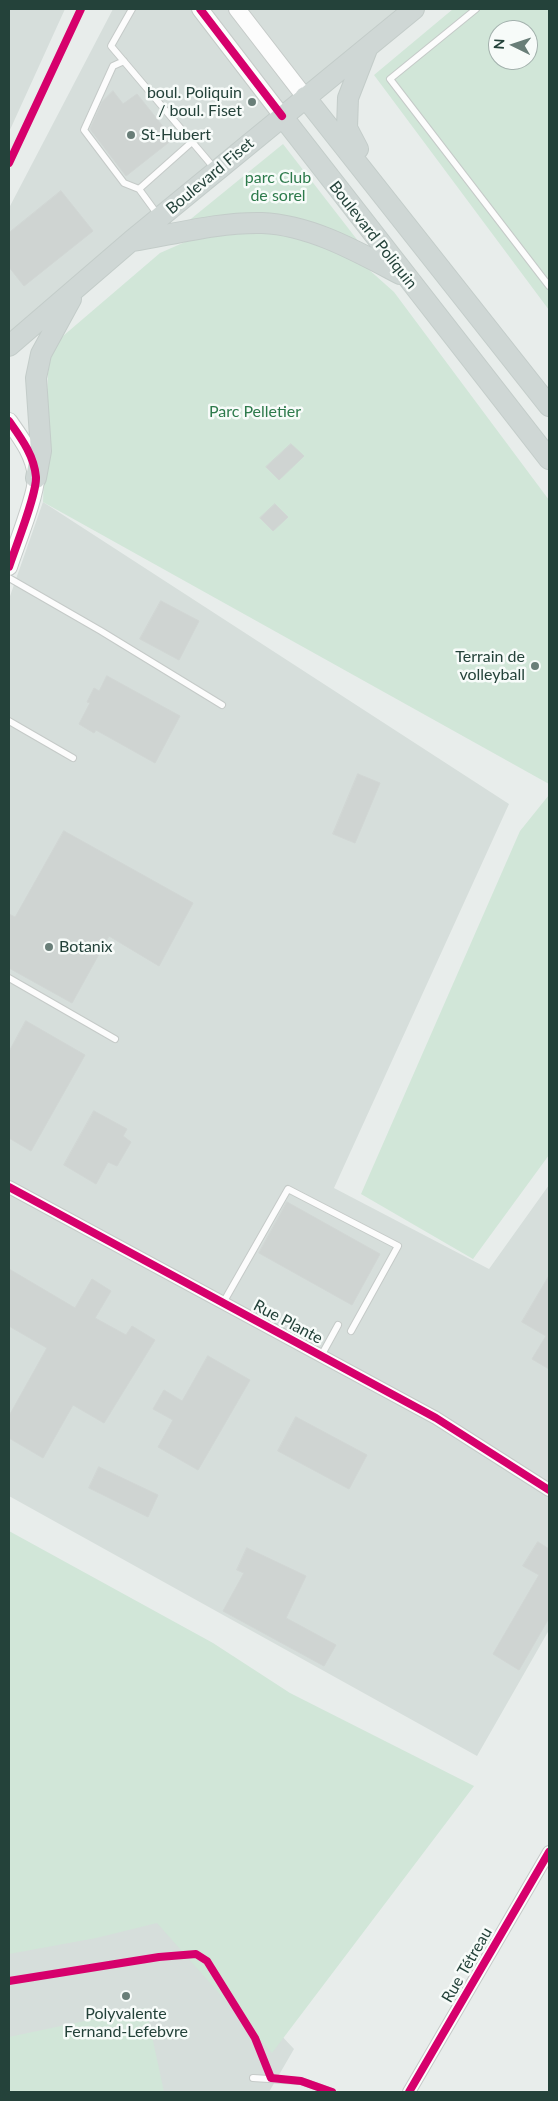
<!DOCTYPE html>
<html>
<head>
<meta charset="utf-8">
<style>
  body { margin:0 }
  #map { position:relative; width:558px; height:2101px; overflow:hidden; background:#e8edeb; font-family:Lato,sans-serif }
  canvas { display:block }
  .frame { position:absolute; inset:0; border:10px solid #24423a; pointer-events:none }
  .north { position:absolute; left:488px; top:20px; width:50px; height:50px; box-sizing:border-box; background:#f7fbf9; border:1px solid #a3b1ad; border-radius:50%; rotate:274deg; font-size:14px; font-weight:700; line-height:20px; text-align:center; color:#24423a }
  .north::after { content:''; display:block; margin:auto; width:18px; height:22px; background:#697e78; clip-path:polygon(50% 0,100% 100%,50% 72%,0 100%) }
</style>
</head>
<body>
<div id="map">
<canvas width="558" height="2101"></canvas>
<div class="frame"></div>
<div class="north">N</div>
</div>
<script>
const context = document.querySelector('canvas').getContext('2d');
context.lineJoin = 'round';
function paint(path, color) {
  context.fillStyle = color;
  context.fill(path, 'evenodd');
}
function trace(path, color, width, dash) {
  context.strokeStyle = color;
  context.lineWidth = width;
  context.lineCap = dash ? 'butt' : 'round';
  context.setLineDash(dash || []);
  context.stroke(path);
}
function write(font, color, halo, rows, align = 'center') {
  context.font = font + ' Lato,sans-serif';
  context.lineWidth = 5;
  context.setLineDash([]);
  context.textBaseline = 'middle';
  context.strokeStyle = halo;
  context.fillStyle = color;
  for (const [text, x, y, turn = 0] of rows) {
    context.save();
    context.translate(x, y);
    context.rotate((+turn || 0) * Math.PI / 180);
    context.textAlign = isNaN(turn) ? turn : align;
    if (halo) context.strokeText(text, 0, 0);
    context.fillText(text, 0, 0);
    context.restore();
  }
}
paint(new Path2D(`
  M9 9H65L9 132Z
  M113 9H397L9 335V208Z
  M43 502 509 804 334 1188 489 1269 549 1185V1630L477 1756 9 1496V599Z
  M163 1910 294 2049 269 2092H9V1942Z`), '#d6dedb');
paint(new Path2D(`
  M453 9H549V310L374 75ZM498 30H528V60H498Z
  M283 144 362 246 275 217 181 227Z
  M264 227 310 238 357 259 394 292 549 500V784L43 502 49 348 160 253 210 231Z
  M549 795V1155L473 1259 361 1194 520 831Z
  M9 1531 213 1643 290 1693 474 1786 272 2053 157 1923 96 1938 9 1954Z
  M146 2008 164 2092H9V2037Z`), '#d1e6d8');
const building = new Path2D(`
  M113 91 123 104 137 94 173 139 126 176 90 129 102 102Z
  M61 191 93 231 24 286 9 267V233Z
  M291 444 304 456 279 480 266 467Z
  M275 504 288 517 273 531 260 518Z
  M161 601 199 621 179 660 140 639Z
  M107 676 180 716 155 763 96 730 94 733 79 724 90 703 87 702 94 688 99 691Z
  M358 774 380 783 355 843 333 834Z
  M64 831 193 903 159 966 109 936 72 1003 9 968V914L15 917Z
  M26 1021 85 1055 31 1151 9 1138V1052Z
  M94 1111 127 1129 123 1136 131 1142 117 1166 108 1162 96 1184 64 1165Z
  M287 1202 380 1254 352 1305 259 1253Z
  M9 1269 75 1308 92 1279 111 1291 95 1318 126 1335 132 1326 155 1340 104 1423 73 1405 43 1458 9 1438V1416L47 1348 9 1326Z
  M549 1276V1369L532 1359 546 1336 522 1322Z
  M208 1356 250 1380 198 1470 158 1447 173 1420 153 1409 164 1390 182 1401Z
  M296 1417 367 1455 349 1489 278 1451Z
  M99 1467 158 1495 148 1517 89 1488Z
  M538 1542 549 1549V1618L519 1670 493 1654 539 1575 523 1566Z
  M247 1548 306 1576 286 1618 336 1645 324 1666 223 1611 244 1573 237 1570Z`);
paint(building, '#cfd4d2');
trace(building, '#d1d6d4', 1);
const service = new Path2D(`
  M132 9 111 46 215 169
  M476 9 390 79 549 286
  M124 61 113 66 84 130 124 183 139 189
  M158 215 139 189 193 141
  M9 578 101 631 222 705
  M9 721 73 758
  M9 978 115 1039
  M223 1303 288 1189 398 1246 351 1331
  M321 1356 338 1325
  M253 2078 301 2081 332 2092`);
const minor = new Path2D(`
  M9 1187 436 1418 549 1490
  M409 2092 549 1852`);
const tertiary = new Path2D(`
  M200 9 282 116
  M237 9 305 97
  M9 421C21 438 34 455 36 477 37 494 15 548 9 567`);
const primary = new Path2D(`
  M305 97 549 406
  M282 116 549 459
  M358 149 347 128 348 98 367 49
  M133 241C175 234 219 222 262 223 311 225 358 252 400 274
  M9 346 131 241 414 9
  M36 478 41 451 36 378 41 354 71 299`);
trace(service, '#c5cac8', 8);
trace(minor, '#c5cac8', 14);
trace(tertiary, '#c5cac8', 18);
trace(primary, '#c3ccc9', 22);
trace(service, '#fcfcfc', 6);
trace(minor, '#fcfcfc', 12);
trace(tertiary, '#fcfcfc', 16);
trace(primary, '#cfd7d5', 20);
trace(new Path2D(`
  M200 9 282 116
  M9 163 81 9
  M9 421C21 438 34 455 36 477 37 494 15 548 9 567
  M9 1187 436 1418 549 1490
  M9 1981 159 1957 196 1954 207 1961 255 2038 271 2078 301 2081 332 2092
  M409 2092 549 1852`), '#d6006c', 8);
for (const [x, y, r, color] of [
  [252,102,5,"#697e78"],
  [131,135,5,"#697e78"],
  [535,666,5,"#697e78"],
  [49,947,5,"#697e78"],
  [126,1996,5,"#697e78"]
]) {
  const dot = new Path2D();
  dot.arc(x, y, r, 0, 2 * Math.PI);
  context.fillStyle = color;
  context.fill(dot);
  trace(dot, '#f7fbf9', 2);
}
write('16px', '#24423a', '#f7fbf9', [
  ["boul. Poliquin",242,93],
  ["/ boul. Fiset",242,111],
  ["St-Hubert",141,135,"left"],
  ["Terrain de",525,657],
  ["volleyball",525,675],
  ["Botanix",59,947,"left"],
  ["Polyvalente",126,2014,"center"],
  ["Fernand-Lefebvre",126,2032,"center"]
], 'right');
write('16px', '#24423a', '#f7fbf9', [
  ["Boulevard Fiset",210,176,-40],
  ["Boulevard Poliquin",373,235,52],
  ["Rue Plante",288,1322,28],
  ["Rue Tétreau",467,1965,-60]
]);
write('16px', '#2d7a4b', '#f7fbf9', [
  ["parc Club",278,178],
  ["de sorel",278,196],
  ["Parc Pelletier",255,412]
]);
</script>
</body>
</html>
